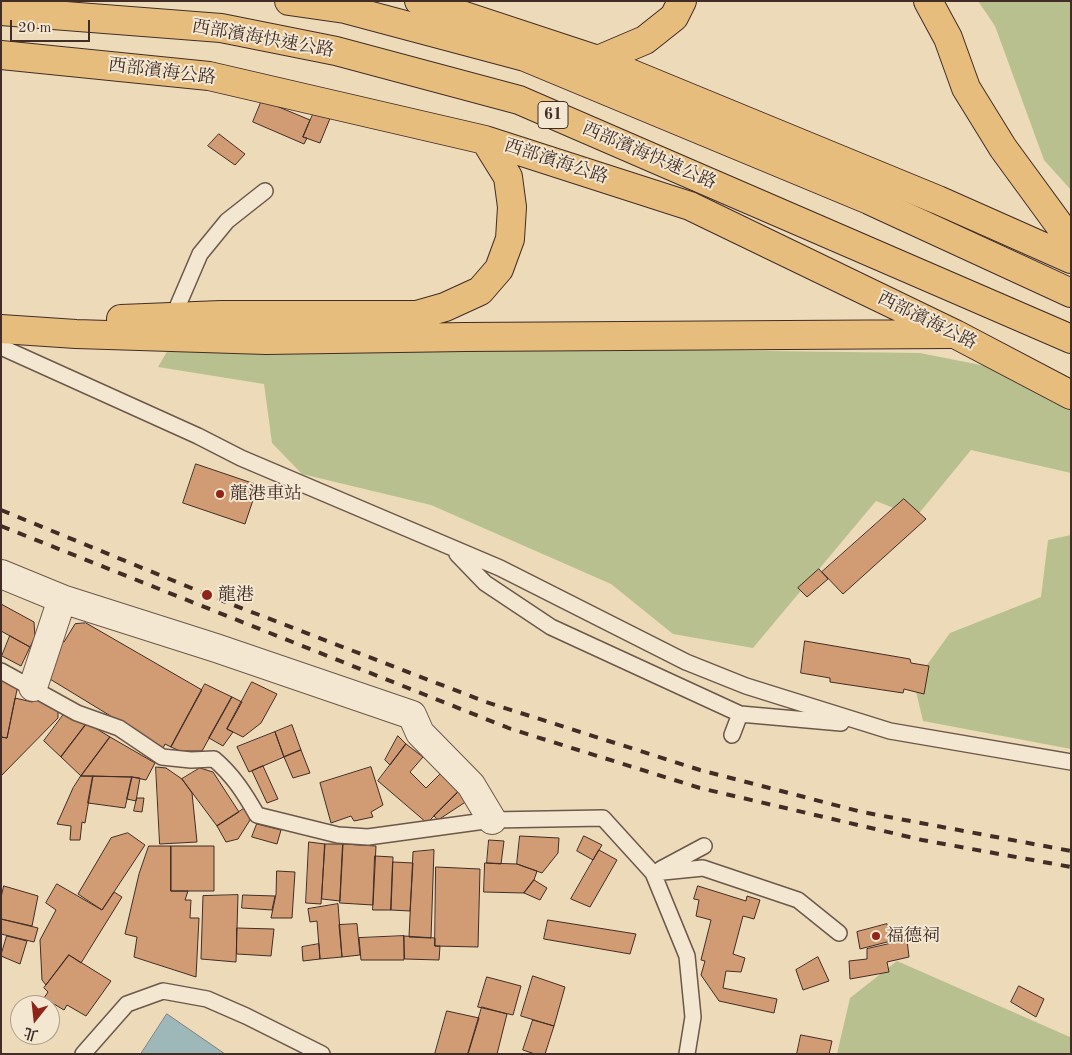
<!DOCTYPE html>
<html>
<head>
<meta charset="utf-8">
<style>
  body { margin:0 }
  #map { position:relative; width:1072px; height:1055px; overflow:hidden; background:#eddab9; font-family:"Old Standard TT","Noto Serif TC",serif }
  canvas { display:block }
  .frame { position:absolute; inset:0; border:2px solid #412d26; pointer-events:none }
  .north { position:absolute; left:10px; top:995px; width:50px; height:50px; box-sizing:border-box; background:#f3e7d2; border:1px solid #ac9d8d; border-radius:50%; rotate:196deg; font-size:14px; font-weight:700; line-height:20px; text-align:center; color:#412d26 }
  .north::after { content:''; display:block; margin:auto; width:18px; height:22px; background:#8f2418; clip-path:polygon(50% 0,100% 100%,50% 72%,0 100%) }
  .scale { position:absolute; left:10px; top:20px; width:80px; height:22px; box-sizing:border-box; border:2px solid #412d26; border-top:0; padding-left:6px; font-size:15px; line-height:18px; white-space:nowrap; color:#412d26; -webkit-text-stroke:4px #f3e7d2; paint-order:stroke }
</style>
</head>
<body>
<div id="map">
<canvas width="1072" height="1055"></canvas>
<div class="frame"></div>
<div class="north">北</div>
<div class="scale">20 m</div>
</div>
<script>
const context = document.querySelector('canvas').getContext('2d');
context.lineJoin = 'round';
function paint(path, color) {
  context.fillStyle = color;
  context.fill(path, 'evenodd');
}
function trace(path, color, width, dash) {
  context.strokeStyle = color;
  context.lineWidth = width;
  context.lineCap = dash ? 'butt' : 'round';
  context.setLineDash(dash || []);
  context.stroke(path);
}
function write(font, color, halo, rows, align = 'center') {
  context.font = font + ' "Old Standard TT","Noto Serif TC",serif';
  context.lineWidth = 4;
  context.setLineDash([]);
  context.textBaseline = 'middle';
  context.strokeStyle = halo;
  context.fillStyle = color;
  for (const [text, x, y, turn = 0] of rows) {
    context.save();
    context.translate(x, y);
    context.rotate((+turn || 0) * Math.PI / 180);
    context.textAlign = isNaN(turn) ? turn : align;
    if (halo) context.strokeText(text, 0, 0);
    context.fillText(text, 0, 0);
    context.restore();
  }
}
paint(new Path2D(`
  M978 1H1071V190L1044 160 995 26Z
  M172 343 920 353 1021 373 1071 400V473L971 450 916 517 876 501 753 648 673 634 611 584 431 505 302 474 272 443 264 384 158 367Z
  M1071 535V749L923 721 914 683 950 633 1041 597 1048 540Z
  M897 961 1070 1037 1071 1033V1054H837L850 998Z`), '#b9c08f');
const water = new Path2D(`
  M167 1014 225 1054H141Z`);
paint(water, '#9eb8ba');
trace(water, '#79807f', 1);
const building = new Path2D(`
  M262 100 310 120 303 137 307 138 304 144 253 122Z
  M315 110 331 116 320 143 303 137Z
  M219 134 245 154 235 165 208 146Z
  M196 464 258 485 245 524 183 503Z
  M904 499 926 519 843 594 822 572Z
  M819 569 828 579 807 597 798 588Z
  M1 604 34 622 35 637 30 647 1 631Z
  M86 623 202 690 171 747 165 744 163 748 45 676 57 638 64 642 75 624Z
  M10 636 30 647 21 666 2 656Z
  M805 641 910 659 911 663 929 666 924 694 904 689 903 693 830 682V678L801 673Z
  M1 672 19 680 7 738 1 737Z
  M252 682 277 694 261 723 243 737 227 729Z
  M205 684 232 697 202 751H180L171 747Z
  M39 691 58 701V718L1 776V737L7 738 15 698 32 702Z
  M232 697 242 702 227 729 233 732 223 746 209 738Z
  M67 710 87 723 61 757 44 741Z
  M87 723 110 737 81 776 61 757Z
  M292 725 301 750 284 757 275 732Z
  M275 732 284 757 249 772 237 747Z
  M398 736 406 744 390 765 385 760Z
  M110 737 155 763 146 780 132 777 81 776Z
  M406 744 423 757 410 772 426 788 440 774 458 792 427 823 378 781Z
  M301 750 310 773 293 778 284 757Z
  M263 766 278 799 267 803 252 771Z
  M156 767 166 768 182 779 192 793 197 842 160 844Z
  M371 767 383 805 371 812 373 817 354 821 351 816 331 823 320 783Z
  M200 768 213 772 239 812 217 826 182 779Z
  M81 776H93L85 823 82 822 80 840H70L71 826 57 824 73 788Z
  M93 776 132 777 125 808 88 803Z
  M132 777 140 778 136 801 127 799Z
  M458 792 467 801 438 820 434 816Z
  M137 798H144L142 812 134 811Z
  M245 808 250 820 238 839 226 842 217 826Z
  M257 824 281 830 277 844 252 837Z
  M128 833 145 845 102 910 78 894 111 838Z
  M520 836 559 838 558 853 542 873 517 864Z
  M584 836 602 845 593 860 577 851Z
  M489 840 504 841 501 864 487 863Z
  M309 842 325 844 321 904 306 903Z
  M325 844H343L340 901 322 899Z
  M343 844 376 846 373 905 340 903Z
  M149 846H171V891H188L185 900H191L190 918H199L196 977 134 957 137 937 125 934 139 874Z
  M171 846H214V891H171Z
  M434 850 431 938 409 937 413 852Z
  M599 850 617 860 590 907 571 899Z
  M375 856 393 857 391 910H373Z
  M393 862 413 863 410 911 391 910Z
  M485 863 517 864 537 871 534 880 524 893 484 892Z
  M436 867 480 869 478 947 435 946Z
  M277 871 295 872 292 918H271L276 894Z
  M534 880 547 888 540 900 524 893Z
  M57 884 102 910 114 892 122 897 81 963 69 955 46 985 42 980 40 940 56 910 46 903Z
  M4 886 38 896 32 926 1 919V898Z
  M698 886 746 901 747 896 760 900 754 919 743 916 733 954 745 958 741 972 726 971 723 988 777 999 774 1013 719 1001 701 975 705 961 701 960 711 920 696 916 699 900 694 899Z
  M238 895 236 962 201 959 203 896Z
  M243 895 275 896 272 910 242 908Z
  M338 904 342 957 320 959 317 921 310 922 308 909Z
  M1 919 38 928 34 942 1 934Z
  M548 920 636 934 630 954 544 939Z
  M357 924 360 955 342 957 339 925Z
  M887 924 891 941 860 949 857 932Z
  M237 928 274 929 271 956 237 954Z
  M7 936 27 941 20 964 1 956Z
  M404 936V960H361L359 938Z
  M404 936 435 938V946H440L439 960 405 959Z
  M907 940 909 957 887 962 889 972 850 979 849 961 867 959V949Z
  M319 944 320 959 303 961 302 947Z
  M69 955 111 981 86 1016 67 1005 64 1010 44 998 48 992 44 988Z
  M818 957 829 981 803 990 796 970Z
  M533 976 565 987 554 1026 521 1016Z
  M487 977 521 986 513 1015 478 1007Z
  M1019 986 1044 999 1036 1017 1011 1002Z
  M482 1007 507 1014 497 1054H468Z
  M447 1011 479 1018 468 1054H435Z
  M533 1020 554 1026 545 1054H535L523 1050Z
  M801 1035 832 1041 829 1054H797Z`);
paint(building, '#d19b73');
trace(building, '#412d26', 1);
const lane = new Path2D(`
  M173 317 200 254 227 221 265 191
  M1 347 198 436 241 458 500 568 686 662 746 686 890 731 1071 762
  M457 554 485 583 551 627 740 714 841 723
  M1 671 77 713 119 728 162 757 191 760 214 759C233 775 245 794 257 815L338 835 368 837 492 820 603 818 653 873 687 956 693 1017 687 1054
  M732 735 740 714
  M661 869 704 846
  M653 873 703 868 798 900 839 933
  M83 1054 127 1004 163 991 207 999 246 1016 322 1054`);
const street = new Path2D(`
  M1 574 62 599 33 687
  M62 599 216 648 412 715 420 733 471 785 492 820`);
const primary = new Path2D(`
  M419 1 598 60 938 200 1071 259
  M928 1 948 38 966 88 1003 148 1071 241
  M1 55 209 76 485 140 690 206 955 334 1071 395
  M598 60 645 40 674 17 682 1
  M121 319 221 315H417L445 307 480 291 499 269 510 239 512 207 508 177 485 140
  M1 329 76 334 266 340 465 337 949 334`);
const highway = new Path2D(`
  M289 1 345 9 525 57 869 200 1071 293
  M1 11 221 28 336 51 519 100 1071 339`);
trace(lane, '#6c584b', 18);
trace(street, '#6c584b', 30);
trace(primary, '#412d26', 30);
trace(highway, '#412d26', 30);
trace(lane, '#f3e7d2', 15);
trace(street, '#f3e7d2', 28);
trace(primary, '#e6bd7c', 28);
trace(highway, '#e6bd7c', 28);
trace(new Path2D(`
  M1 510 223 601 486 702 700 770 862 812 1071 851
  M1 526 511 729 700 788 922 840 1071 867`), '#412d26', 4, [9, 9]);
for (const [x, y, r, color] of [
  [220,494,5,"#8f2418"],
  [207,595,6,"#8f2418"],
  [876,936,5,"#8f2418"]
]) {
  const dot = new Path2D();
  dot.arc(x, y, r, 0, 2 * Math.PI);
  context.fillStyle = color;
  context.fill(dot);
  trace(dot, '#f3e7d2', 2);
}
for (const [x, y, w] of [
  [553,115,30]
]) {
  const box = new Path2D();
  box.roundRect(x - w / 2, y - 13.5, w, 27, 4);
  context.fillStyle = '#f3e7d2';
  context.fill(box);
  trace(box, '#412d26', 1);
}
write('bold 16px', '#412d26', null, [
  ["61",553,115]
]);
write('18px', '#412d26', '#f3e7d2', [
  ["西部濱海快速公路",263,39,10],
  ["西部濱海公路",162,72,7],
  ["西部濱海快速公路",649,156,23],
  ["西部濱海公路",556,162,18],
  ["西部濱海公路",927,321,26]
]);
write('18px', '#412d26', '#f3e7d2', [
  ["龍港車站",230,494],
  ["龍港",218,595],
  ["福德祠",886,936]
], 'left');
</script>
</body>
</html>
